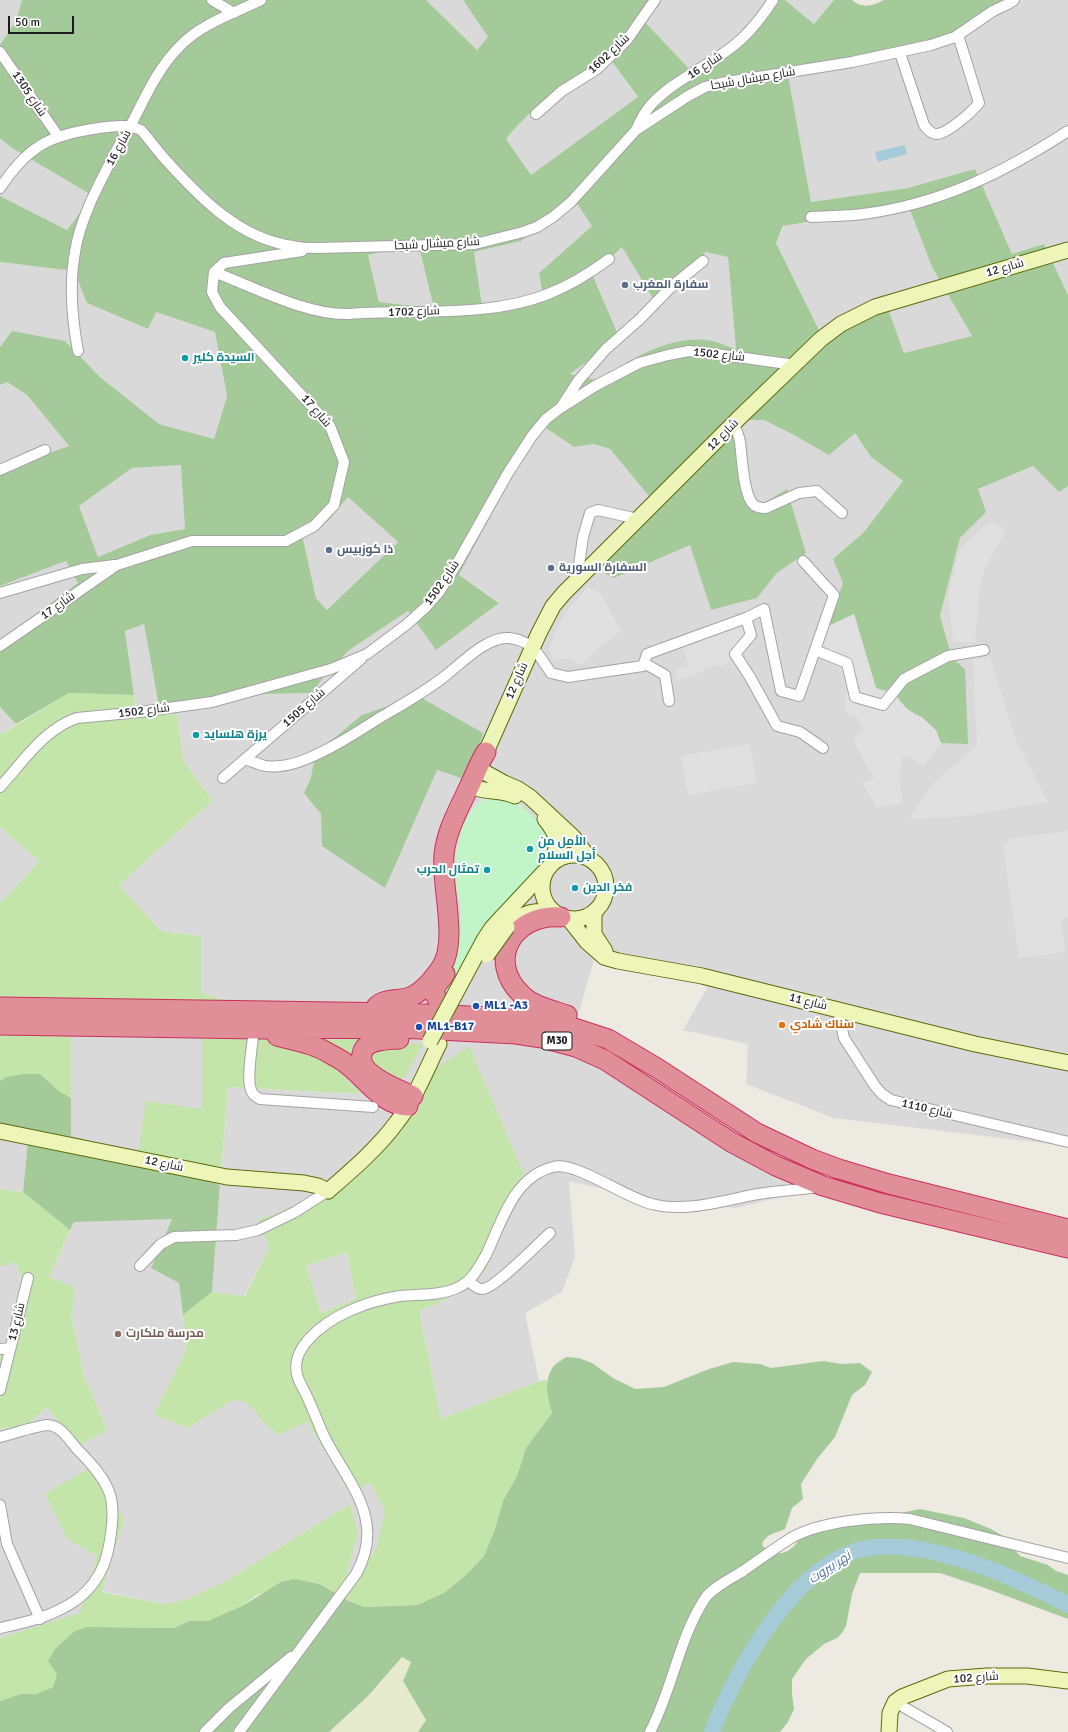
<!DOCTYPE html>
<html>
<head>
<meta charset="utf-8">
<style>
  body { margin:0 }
  #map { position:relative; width:1068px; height:1732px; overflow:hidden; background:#edeae2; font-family:Signika,sans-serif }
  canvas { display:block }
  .scale { position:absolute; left:8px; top:16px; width:66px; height:18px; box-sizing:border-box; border:2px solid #1c1c1c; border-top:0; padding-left:5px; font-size:12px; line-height:14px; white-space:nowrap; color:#1c1c1c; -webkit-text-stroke:3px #fff; paint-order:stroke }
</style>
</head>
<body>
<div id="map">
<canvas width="1068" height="1732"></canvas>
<div class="scale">50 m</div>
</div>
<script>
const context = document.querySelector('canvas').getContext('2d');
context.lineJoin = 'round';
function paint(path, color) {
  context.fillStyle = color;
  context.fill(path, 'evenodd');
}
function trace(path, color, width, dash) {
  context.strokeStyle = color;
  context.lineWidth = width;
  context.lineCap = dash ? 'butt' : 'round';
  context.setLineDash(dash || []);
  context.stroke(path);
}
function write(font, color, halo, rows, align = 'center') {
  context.font = font + ' Signika,Cairo,sans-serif';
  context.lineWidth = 4;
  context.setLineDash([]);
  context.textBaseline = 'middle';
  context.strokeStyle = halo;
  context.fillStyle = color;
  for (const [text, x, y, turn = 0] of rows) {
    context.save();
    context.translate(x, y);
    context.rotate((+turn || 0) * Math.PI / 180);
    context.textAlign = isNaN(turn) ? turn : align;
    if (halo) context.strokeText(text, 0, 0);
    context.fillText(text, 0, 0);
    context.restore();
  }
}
paint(new Path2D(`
  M0 0H22L16 21 0 45Z
  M426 0H463L488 37 477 50Z
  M657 0H770L765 13 697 77 643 20Z
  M785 0H834L814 24Z
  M1010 0H1068V295L1044 245 1012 254 975 170 908 188 811 202 787 69Z
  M608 56 638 98 531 175 506 139 523 119 542 101Z
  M0 138 12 148 93 196 67 230 0 196Z
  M574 198 592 226 539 273 543 297 483 312 474 252 521 241Z
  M908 205 932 267 972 336 904 353 883 295 819 330 776 243 784 226Z
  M418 243 434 308 379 302 368 254Z
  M623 247 657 305 706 251 728 257 736 349 706 340 680 342 656 349 601 381 570 374 619 337 593 276Z
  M0 262 74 271 87 303 148 329 156 312 215 332 227 396 214 439 159 424 100 377 65 341 12 332 0 347Z
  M7 382 27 395 69 446 0 470V385Z
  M744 420H764L794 435 855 433 871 457 903 481 864 532 833 559 844 583 828 627 952 658 940 616 960 538 985 512 977 489 1033 466 1059 492 1068 486V1146L834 1118 746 1084 748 1044 683 1030 715 974 594 960 576 1022 833 1184 736 1208 661 1203 569 1181 575 1257 562 1292 525 1313 539 1381 441 1419 419 1311 445 1300 363 1157 308 1199 276 1214 259 1219 269 1247 244 1296 212 1292 228 1087 361 1094 281 1017 201 993V936L161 931 119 885 212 801 183 760 177 714 137 715 125 630 144 624 159 707 261 694 312 693 326 674 348 651 408 611 436 649 499 602 459 575 540 424 574 447 594 444 610 449 653 501 614 578 690 544 711 610 757 598 777 573 806 553 787 489 754 508 732 428Z
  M182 465 185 529 150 535 98 557 79 506 132 468Z
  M348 497 398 542 327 610 316 598 303 539 328 521Z
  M66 561 78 583 0 641V586Z
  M0 707 16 724 0 735Z
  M0 827 39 861 2 903 0 901Z
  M202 1034 203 1109 138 1154 71 1136V1035Z
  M0 1127 29 1129 23 1192 0 1189Z
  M172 1218 152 1268 179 1283 187 1348 154 1415 188 1428 231 1401 239 1400 252 1406 257 1414 307 1422 350 1493 371 1483 385 1512 377 1546 354 1586 344 1583 358 1532 350 1504 226 1581 188 1599 165 1604 102 1591 124 1519 67 1539 97 1556 80 1614 0 1638V1429L25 1426 47 1407 77 1447 107 1430 84 1376 71 1315 75 1288 49 1277 74 1222Z
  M347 1252 356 1299 321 1313 306 1266Z
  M16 1262 22 1281 7 1348H0V1267Z`), '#dad9d9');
paint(new Path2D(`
  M402 1657 411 1662 403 1681 426 1720 418 1732H329L368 1696Z`), '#e7ebce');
paint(new Path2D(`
  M69 693 134 695 137 715 177 714 183 760 212 801 119 885 161 931 201 936V993L281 1017 362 1094 228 1087 220 1185 138 1154 146 1101 202 1109V1034L71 1035V1098L59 1091 40 1074C26 1075 13 1075 0 1081V901L2 902 39 861 0 827V735Z
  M322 1038 334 1040 361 1038 353 1045 350 1060 316 1039Z
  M390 1043 423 1044 405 1077 399 1080 376 1070 368 1051Z
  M469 1046 524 1175 486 1270 445 1300 419 1311 441 1419 539 1381 547 1380 549 1400 552 1413 526 1448 517 1476 503 1501 495 1529 484 1556 465 1576 444 1593 429 1601 417 1605 364 1607 349 1601 321 1584 308 1582 267 1591 255 1596 244 1605 208 1621H189L174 1628 87 1627 57 1674 53 1687 36 1694H21L0 1701V1638L80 1613 97 1556 67 1539 45 1494 88 1469 124 1519 102 1592 165 1604 188 1599 226 1581 350 1504 358 1532 344 1583 354 1586 377 1546 385 1512 371 1483 350 1493 307 1422 278 1435C272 1429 263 1422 258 1415 250 1405 245 1399 231 1401L188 1428 154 1415 187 1348 183 1315 212 1292 245 1296 269 1247 258 1219 276 1214 308 1199 351 1168 429 1073ZM347 1252 356 1299 321 1313 306 1266Z
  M0 1189 23 1192 70 1230 49 1277 75 1287 71 1315 84 1376 107 1430 77 1447 47 1407 25 1426 0 1429V1348H7L22 1281 16 1262 0 1267Z`), '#c4e5aa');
paint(new Path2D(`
  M22 0H426L477 50 488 37 463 0H657L643 20 697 77 732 47 770 0H785L814 24 834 0H852C862 9 873 6 884 0H1010L953 33 920 45 787 69 811 202 908 188 975 169 1012 254 1044 244 1068 295V486L1059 492 1033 466 978 489 986 512 960 538 940 616 952 658 965 669 968 744 941 743C932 720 926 723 909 710 901 704 897 696 893 687L885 691 876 688 854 614 827 627 843 583 833 559 864 532 903 481 871 457 855 433 829 455 794 435 764 420H744L732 428 755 508 787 489 806 553 777 573 757 598 711 610 690 545 614 578 590 566 653 501 610 449 594 444 574 447 540 424 459 575 499 603 436 650 408 611 348 651 326 674 312 693 261 694 182 705 159 707 144 624 125 631 134 695 69 693 16 724 0 707V641L78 583 66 561 0 586V470L69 446 27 395 7 382 0 385V347L12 331 65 341 100 377 159 424 214 439 227 396 215 332 156 312 148 329 87 303 74 271 0 262V196L67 230 93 196 12 148 0 138V45L16 21ZM608 56 638 97 531 175 506 139C534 104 570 81 608 56ZM574 199 592 226 539 273 543 297 483 312 474 252 521 241ZM908 205 932 267 972 336 904 353 883 295 819 330 776 243 783 226ZM418 243 434 308 379 302 368 255ZM622 247 657 305 706 252 728 257 736 349C726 346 716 341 706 340 671 336 627 359 601 381L570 374 619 337 593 276ZM181 465 185 529 150 535 98 557 79 506 132 468ZM348 497 398 542 327 610 316 598 303 539 328 521Z
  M418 696 483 733 470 781 437 770 385 888 322 846 321 814 304 793 311 778 315 754 362 715Z
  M24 1074H40L59 1091 71 1098V1136L138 1154 220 1185 212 1292 183 1315 179 1283 151 1268 172 1219 74 1222 70 1230 23 1192 29 1130 0 1127V1081L7 1077Z
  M566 1357 579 1358 592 1363 613 1378 635 1389 664 1387 709 1369 733 1362 760 1364 771 1368 823 1361 842 1364 860 1363 872 1372 865 1385 852 1395 835 1437 817 1459 801 1484 803 1499 792 1508 785 1529C775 1534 766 1533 762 1545 772 1556 785 1556 795 1545 799 1541 800 1537 804 1533L920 1509 964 1518 991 1529 1003 1536 1020 1556 1048 1565 1056 1571 1068 1575V1619L985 1588 940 1573H860L852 1594 846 1626 842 1633 837 1638 824 1644 806 1659 792 1679V1694L794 1709 788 1722 780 1732H418L426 1720 403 1681 411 1662 402 1657 368 1696 329 1732H0V1701L21 1694H36L53 1687 57 1674 48 1661 55 1649 75 1631 87 1627 174 1628 189 1621H208L244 1605 281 1582 294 1579 320 1584 349 1601 364 1607 417 1605 444 1593 465 1576 484 1556 495 1529 503 1501 517 1476 526 1448 552 1413C548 1398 543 1381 553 1367 556 1363 562 1360 566 1357Z`), '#a5ca99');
paint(new Path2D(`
  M489 797C515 798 515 799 533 817 538 822 544 827 546 834 555 862 503 903 488 925 472 949 459 978 445 1003L440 991 446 984 457 955 461 908 455 883 456 854 462 827 469 814 478 803Z`), '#c1f5c8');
paint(new Path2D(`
  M992 520 1006 531 984 569 979 595 975 642H953L948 595 960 548Z
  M588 587 601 594 621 631 598 648 583 663 578 665 571 659H554L549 651 555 631 566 612Z
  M755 612 753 636 738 656 722 667 718 665 710 667 692 676 677 680 674 671 689 665 679 637 707 628V625L713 623 724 621 745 613Z
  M854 614 876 688 885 691 893 687 898 699 908 710 923 718 936 730 941 743 923 767 910 757 902 756 899 781 902 793V803L877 808 862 783 875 778 867 766 853 741 864 728 857 717 848 715 844 706 847 696 843 671 828 659 820 656 827 627Z
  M990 656 1014 735 1048 802 966 816 909 819 934 782 977 746 973 660Z
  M750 744 757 783 688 795 681 756Z
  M1068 831V917L1061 919 1065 951 1047 955 1019 957 1003 847 1009 839Z`), '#e0e0e0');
paint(new Path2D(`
  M905 145 907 154 878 162 875 152Z`), '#a5cad8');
trace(new Path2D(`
  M712 1732C736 1669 800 1552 876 1547 937 1542 1014 1577 1068 1605`), '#a5cad8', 16);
const street = new Path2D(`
  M212 0 234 13
  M0 52 58 136
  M900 53 924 125C927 129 931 134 936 134 946 135 973 111 979 103L958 35
  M536 114 562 91 597 69 627 40 655 0
  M636 130C640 121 644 113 650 106 670 83 701 70 725 52 745 39 760 20 773 0
  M0 188C28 146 49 135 99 128 114 126 127 124 141 130 149 139 156 149 164 158 199 197 239 239 293 246 301 248 309 248 318 248L475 244 523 232 537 227 553 217 571 202 636 130 688 96 705 87 721 83 852 62 931 45 955 37 993 11 1008 4 1014 0
  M811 217C828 216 845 216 863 214 940 204 1003 173 1068 131
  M214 272C254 287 306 315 348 314 413 309 488 318 548 294 571 285 590 273 609 259
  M78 351C72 319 69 285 75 252 80 219 98 186 113 157 118 146 125 136 131 125 146 96 158 67 182 44 203 23 235 13 261 0
  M562 406 578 381 606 349 640 319 671 287 703 261
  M733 424C736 429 739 436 740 442 742 456 743 496 754 505 758 508 762 508 766 508L799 493 817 491 842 513
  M0 470 45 450
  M803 561 834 595 815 650 847 663 855 697 883 705 904 679 948 656 984 650
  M577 579 583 537 590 513 598 510 638 519
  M0 593 82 569 115 565
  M746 618 751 635 735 654 750 677 777 726 800 732 823 748
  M0 646 117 565 192 541H286L314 526 334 505 344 462 330 426 220 307 212 292 214 272 224 263 302 251
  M644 663 665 675 669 701
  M245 759C258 764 266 768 280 766 309 764 356 733 381 717 403 704 425 692 445 676 461 664 487 636 509 638 534 641 538 655 551 673L568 677 643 666 647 654 746 618 764 609 781 691 799 696 815 650
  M223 778 361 659
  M0 787C23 762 44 729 77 718L140 712 212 702 331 669 367 654 406 625 426 607 439 592 459 560 508 473 532 436 546 419 559 409 595 386 639 363 668 355 689 351 709 353 795 365
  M838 1010 844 1038 875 1086 882 1094 891 1100 1068 1142
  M254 1028C253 1043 246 1077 251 1090 252 1094 256 1097 260 1099L373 1107
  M140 1266 161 1244 174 1237 236 1235 258 1230 295 1212 328 1191
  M469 1281C472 1284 477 1289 482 1289 493 1290 539 1243 550 1233
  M0 1349 10 1348
  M0 1390 28 1278
  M0 1437C12 1434 36 1426 47 1425 61 1425 69 1440 77 1449 90 1462 107 1480 111 1498 115 1515 110 1548 104 1564 99 1577 89 1590 79 1598 55 1616 28 1622 0 1628
  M0 1505 7 1544 40 1619
  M895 1702 947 1732
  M205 1732 229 1708 291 1657
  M239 1732 356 1574C386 1521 350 1485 326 1440 320 1428 315 1414 309 1401 306 1393 301 1386 298 1378 293 1363 298 1351 309 1339 330 1315 368 1301 400 1296 420 1294 441 1296 459 1287 472 1281 479 1267 486 1255 502 1222 513 1177 553 1167 576 1161 625 1198 652 1204 686 1213 724 1200 758 1194 778 1191 798 1190 817 1187
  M650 1732C672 1690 679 1639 704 1600 711 1588 732 1578 743 1571 759 1560 775 1548 791 1538 821 1521 876 1516 910 1519L1068 1558`);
const secondary = new Path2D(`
  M486 752 539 633 553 606 564 593 740 417 821 339 841 324 875 307 1068 250
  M477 768 504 783 518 789 530 797 573 837 589 858
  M470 786C484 793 501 789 515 796
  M545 819C559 836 559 843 552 863
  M542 887a32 32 0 1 1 64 0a32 32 0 1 1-64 0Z
  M594 913V934L605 951
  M502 917 545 871
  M569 919 587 942 604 957 618 961 702 976 975 1044 1068 1063
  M507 927C517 916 531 910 546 912
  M0 1131 227 1177 304 1183 318 1186 328 1191C352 1170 378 1148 397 1122 415 1099 426 1070 439 1044
  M889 1732 890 1713 895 1702 902 1697 948 1679 987 1676H1027L1068 1681`);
const highway = new Path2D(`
  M561 917C514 913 485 960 522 995 533 1006 552 1010 567 1015
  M445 974 436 986 434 993 441 1006 451 1014
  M0 1007 402 1013 537 1019 565 1025 608 1039 657 1068 757 1133 812 1159 839 1169 889 1184 1068 1229
  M376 1007C383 998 399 1001 410 997 423 992 434 978 442 966 458 939 441 886 444 855 446 831 459 809 469 787 475 775 479 763 486 752
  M0 1025 259 1029 400 1028 516 1034 542 1038 576 1047 605 1060 731 1142 776 1166 823 1186 880 1203 1068 1248
  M277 1036C296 1041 315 1044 332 1055 338 1058 345 1062 350 1067 367 1081 384 1106 408 1106
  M399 1039C387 1040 365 1039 362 1054 357 1074 399 1090 413 1096`);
trace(street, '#a3a3a3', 12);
trace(secondary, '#5b6b0b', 17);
trace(highway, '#cc2e5b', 21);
trace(street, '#fff', 10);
trace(secondary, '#eef5b8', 15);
trace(highway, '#e08e98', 19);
const secondaryBridge = new Path2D(`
  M487 955 507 927
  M430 1041 484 940 492 928 502 917`);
trace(secondaryBridge, '#5b6b0b', 17, []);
trace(secondaryBridge, '#eef5b8', 15);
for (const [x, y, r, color] of [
  [625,285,4,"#5c6f8a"],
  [185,358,4,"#0f9aa8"],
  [329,550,4,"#5c6f8a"],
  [551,568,4,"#5c6f8a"],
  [196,735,4,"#0f9aa8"],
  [530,849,4,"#0f9aa8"],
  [487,870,4,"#0f9aa8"],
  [575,888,4,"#0f9aa8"],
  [476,1006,4,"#1a4fb4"],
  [782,1025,4,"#e8710a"],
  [419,1027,4,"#1a4fb4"],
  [118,1334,4,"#8d6e63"]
]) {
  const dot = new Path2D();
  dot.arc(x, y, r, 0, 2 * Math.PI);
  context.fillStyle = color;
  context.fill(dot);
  trace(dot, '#fff', 1.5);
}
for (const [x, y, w] of [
  [557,1041,30]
]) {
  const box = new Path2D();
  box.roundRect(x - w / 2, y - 9, w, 18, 3);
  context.fillStyle = '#fff';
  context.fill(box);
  trace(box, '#1c1c1c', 1);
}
write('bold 11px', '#1c1c1c', null, [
  ["M30",557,1041]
]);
write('12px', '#1c1c1c', '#fff', [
  ["شارع 1602",609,54,-43],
  ["شارع 16",705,66,-33],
  ["شارع ميشال شيحا",753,79,-10],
  ["شارع 1305",29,94,56],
  ["شارع 16",119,148,-61],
  ["شارع ميشال شيحا",437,244,-3],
  ["شارع 12",1005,268,-16],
  ["شارع 1702",414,312,-2],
  ["شارع 1502",719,355,6],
  ["شارع 17",316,411,49],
  ["شارع 12",723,435,-45],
  ["شارع 1502",442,583,-55],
  ["شارع 17",58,606,-35],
  ["شارع 12",517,681,-66],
  ["شارع 1505",304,708,-41],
  ["شارع 1502",144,711,-7],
  ["شارع 11",808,1002,14],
  ["شارع 1110",927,1109,13],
  ["شارع 12",164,1164,12],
  ["شارع 13",17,1322,-76],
  ["شارع 102",976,1678,-4]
]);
write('bold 12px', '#4e5e75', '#fff', [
  ["سفارة المغرب",633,285],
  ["ذا كوزبيس",337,550],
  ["السفارة السورية",559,568]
], 'left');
write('bold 12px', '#0d838f', '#fff', [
  ["السيدة كلير",193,358],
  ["يرزة هلسايد",204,735],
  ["الأمل من",538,842],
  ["أجل السلام",538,856],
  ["تمثال الحرب",479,870,"right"],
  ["فخر الدين",583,888]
], 'left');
write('bold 12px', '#164399', '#fff', [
  ["ML1 -A3",484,1006],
  ["ML1-B17",427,1027]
], 'left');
write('bold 12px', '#c56008', '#fff', [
  ["سناك شادي",790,1025]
], 'left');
write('bold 12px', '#785e54', '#fff', [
  ["مدرسة ملكارت",126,1334]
], 'left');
write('italic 13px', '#4f75a5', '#fff', [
  ["نهر بيروت",830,1568,-33]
]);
</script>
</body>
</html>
